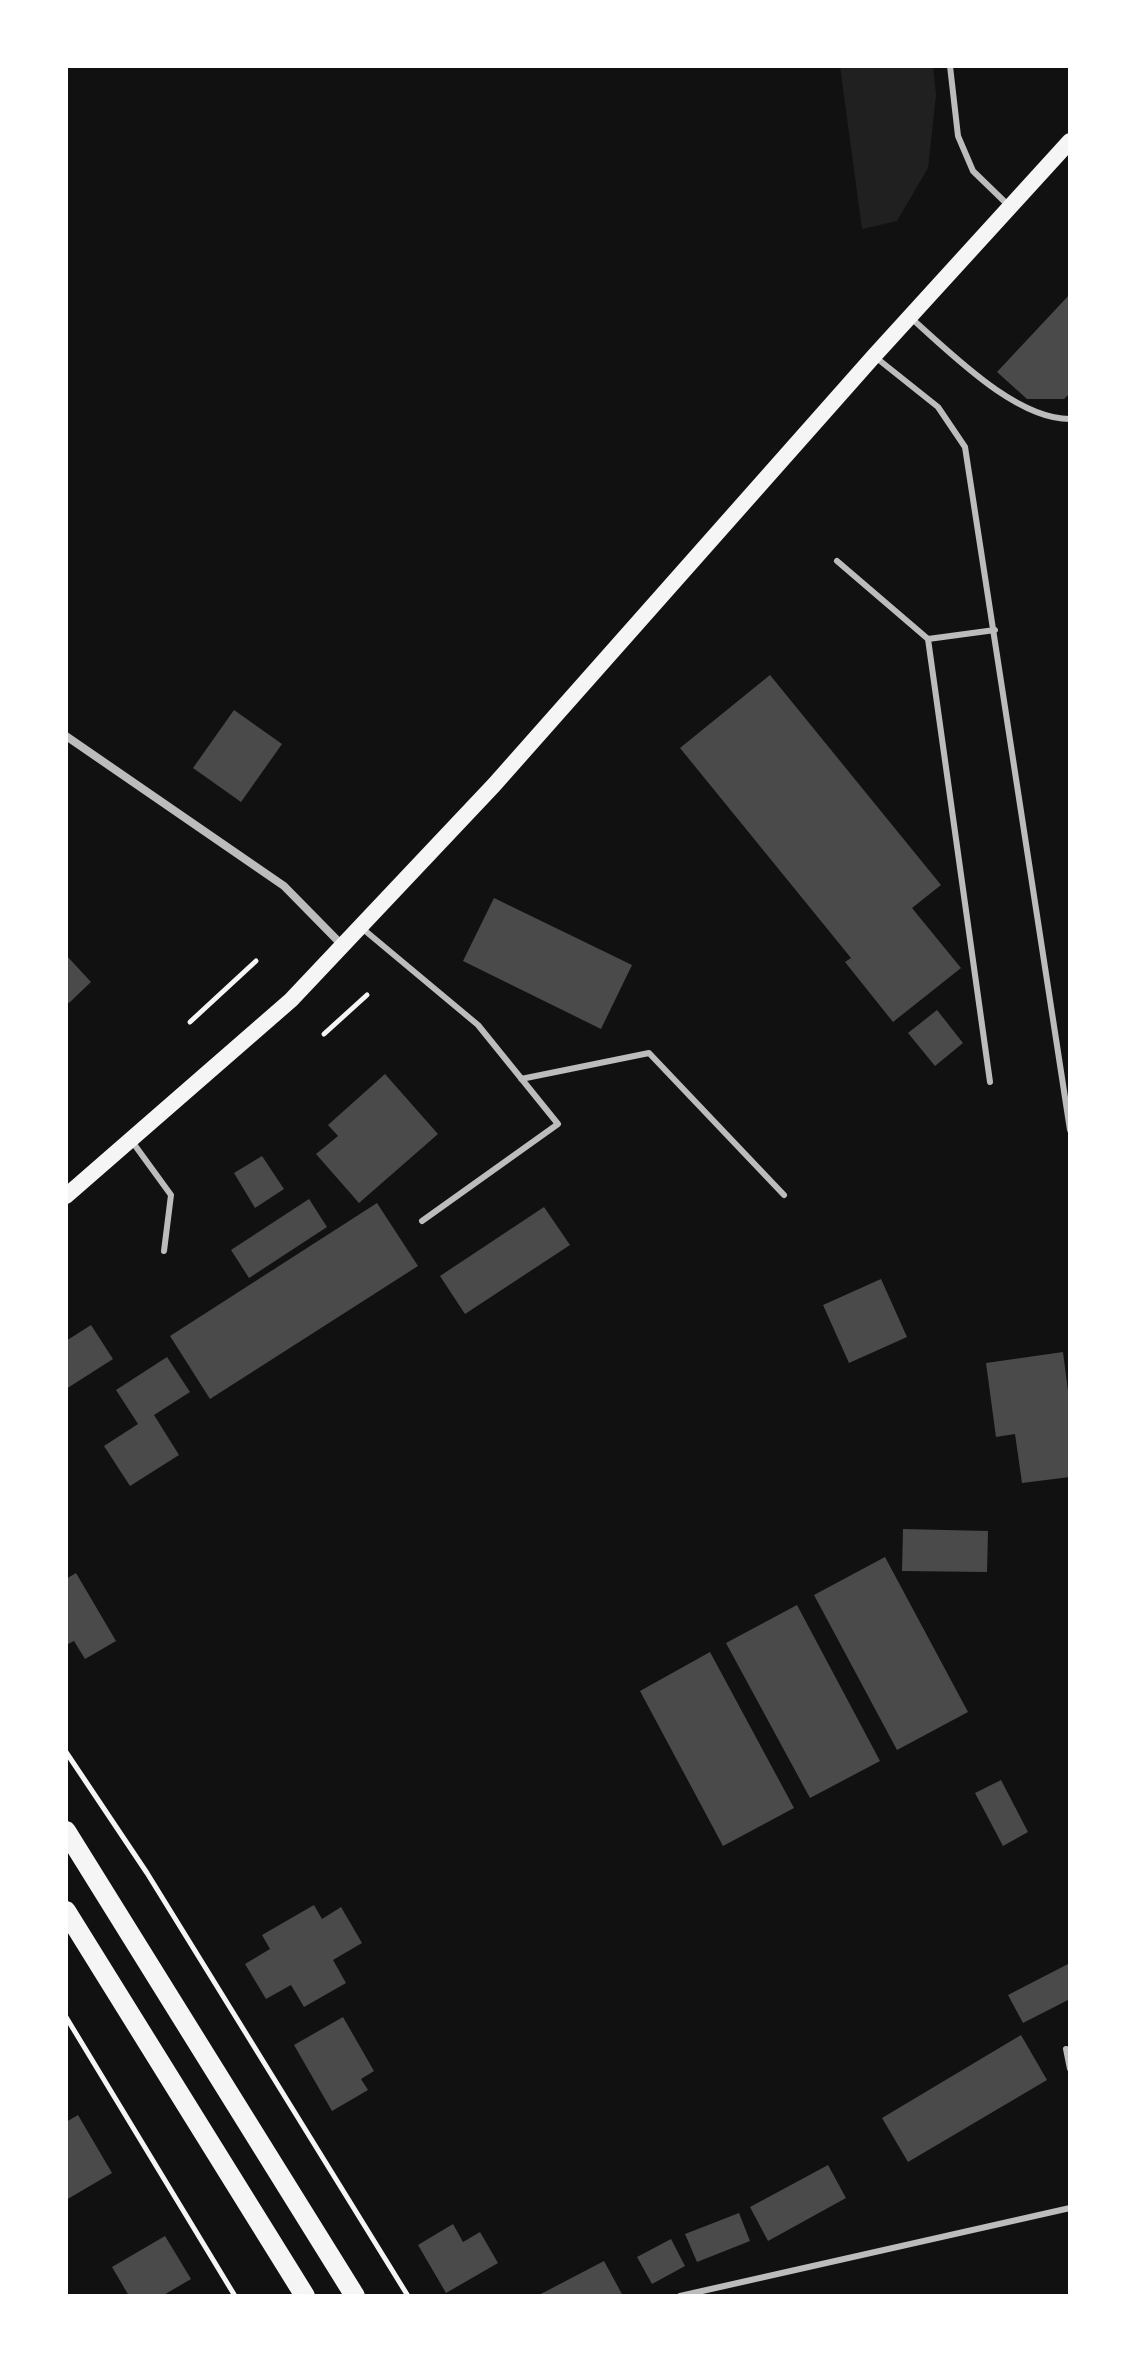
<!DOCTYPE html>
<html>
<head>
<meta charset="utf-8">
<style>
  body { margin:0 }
  #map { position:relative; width:1136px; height:2362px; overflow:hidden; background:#111; font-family:Ubuntu,sans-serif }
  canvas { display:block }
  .frame { position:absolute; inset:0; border:68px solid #fff; pointer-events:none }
</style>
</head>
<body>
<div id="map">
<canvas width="1136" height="2362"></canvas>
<div class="frame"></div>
</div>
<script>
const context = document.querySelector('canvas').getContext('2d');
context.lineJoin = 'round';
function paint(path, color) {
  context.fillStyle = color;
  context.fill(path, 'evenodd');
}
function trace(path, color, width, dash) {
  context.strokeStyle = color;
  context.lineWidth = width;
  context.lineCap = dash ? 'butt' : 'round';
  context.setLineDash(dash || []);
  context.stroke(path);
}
paint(new Path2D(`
  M840 66H933L936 95 928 168 897 221 862 229Z`), '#202020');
paint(new Path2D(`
  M1070 294V393L1064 399H1027L997 372Z
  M770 675 941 885 912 908 961 968 893 1022 845 962 851 958 680 748Z
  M234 710 282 744 241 802 193 768Z
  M494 898 632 965 601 1029 463 961Z
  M66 955 91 982 69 1003 66 1000Z
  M937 1010 963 1043 935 1066 908 1033Z
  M385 1074 438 1134 359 1203 316 1154 338 1136 328 1125Z
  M262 1156 284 1189 255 1208 234 1173Z
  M309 1199 327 1227 249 1278 231 1250Z
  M377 1203 418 1266 210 1399 170 1336Z
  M544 1207 570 1245 465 1314 440 1276Z
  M881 1279 907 1337 849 1363 823 1305Z
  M91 1325 113 1359 66 1389V1341Z
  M1063 1352 1070 1407V1477L1022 1483 1015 1434 996 1437 986 1363Z
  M167 1357 190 1392 154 1415 179 1455 130 1486 104 1446 138 1424 116 1390Z
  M903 1529 988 1531 987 1572 902 1571Z
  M885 1557 968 1712 897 1750 814 1595Z
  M76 1573 116 1641 85 1659 74 1641 66 1645V1579Z
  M797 1605 880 1761 810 1798 726 1643Z
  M710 1652 794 1808 723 1846 640 1691Z
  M1001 1780 1028 1832 1003 1846 975 1793Z
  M314 1905 322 1919 341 1907 362 1943 333 1960 346 1983 304 2007 291 1985 266 1999 245 1964 270 1949 262 1935Z
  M1070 1963V1999L1023 2023 1008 1995Z
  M343 2017 374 2071 361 2079 368 2090 332 2111 294 2045Z
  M1021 2035 1047 2080 908 2162 882 2118Z
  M78 2115 112 2173 66 2200V2122Z
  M828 2165 846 2198 768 2241 750 2207Z
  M739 2213 750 2241 697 2262 685 2234Z
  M453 2224 463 2242 480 2232 498 2263 446 2293 418 2245Z
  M165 2236 191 2279 162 2296H129L112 2267Z
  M671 2239 685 2266 652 2284 637 2257Z
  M604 2261 623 2296H537Z`), '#4a4a4a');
trace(new Path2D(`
  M190 1022 256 961
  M324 1034 367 995
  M66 1752 147 1873 408 2296
  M66 2017 235 2296`), '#f5f5f5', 5);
trace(new Path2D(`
  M950 66 958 136 973 171 1007 204
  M911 318C951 353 1015 419 1070 419
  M874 356 938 407 965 447 1070 1130
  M837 561 928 639
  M363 929 478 1025 558 1124 422 1221
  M521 1079 649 1053 784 1195
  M990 1082 928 639 995 630
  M131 1140 171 1195 164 1251
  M1066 2049 1070 2069
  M680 2296 1070 2208`), '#bcbcbc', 6);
trace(new Path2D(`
  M66 736 284 886 342 945`), '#bcbcbc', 8);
trace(new Path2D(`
  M66 1196 291 1000 494 785 874 356 1070 141`), '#f5f5f5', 16);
trace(new Path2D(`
  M66 1831 355 2296
  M66 1911 305 2296`), '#f5f5f5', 20);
</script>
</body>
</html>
